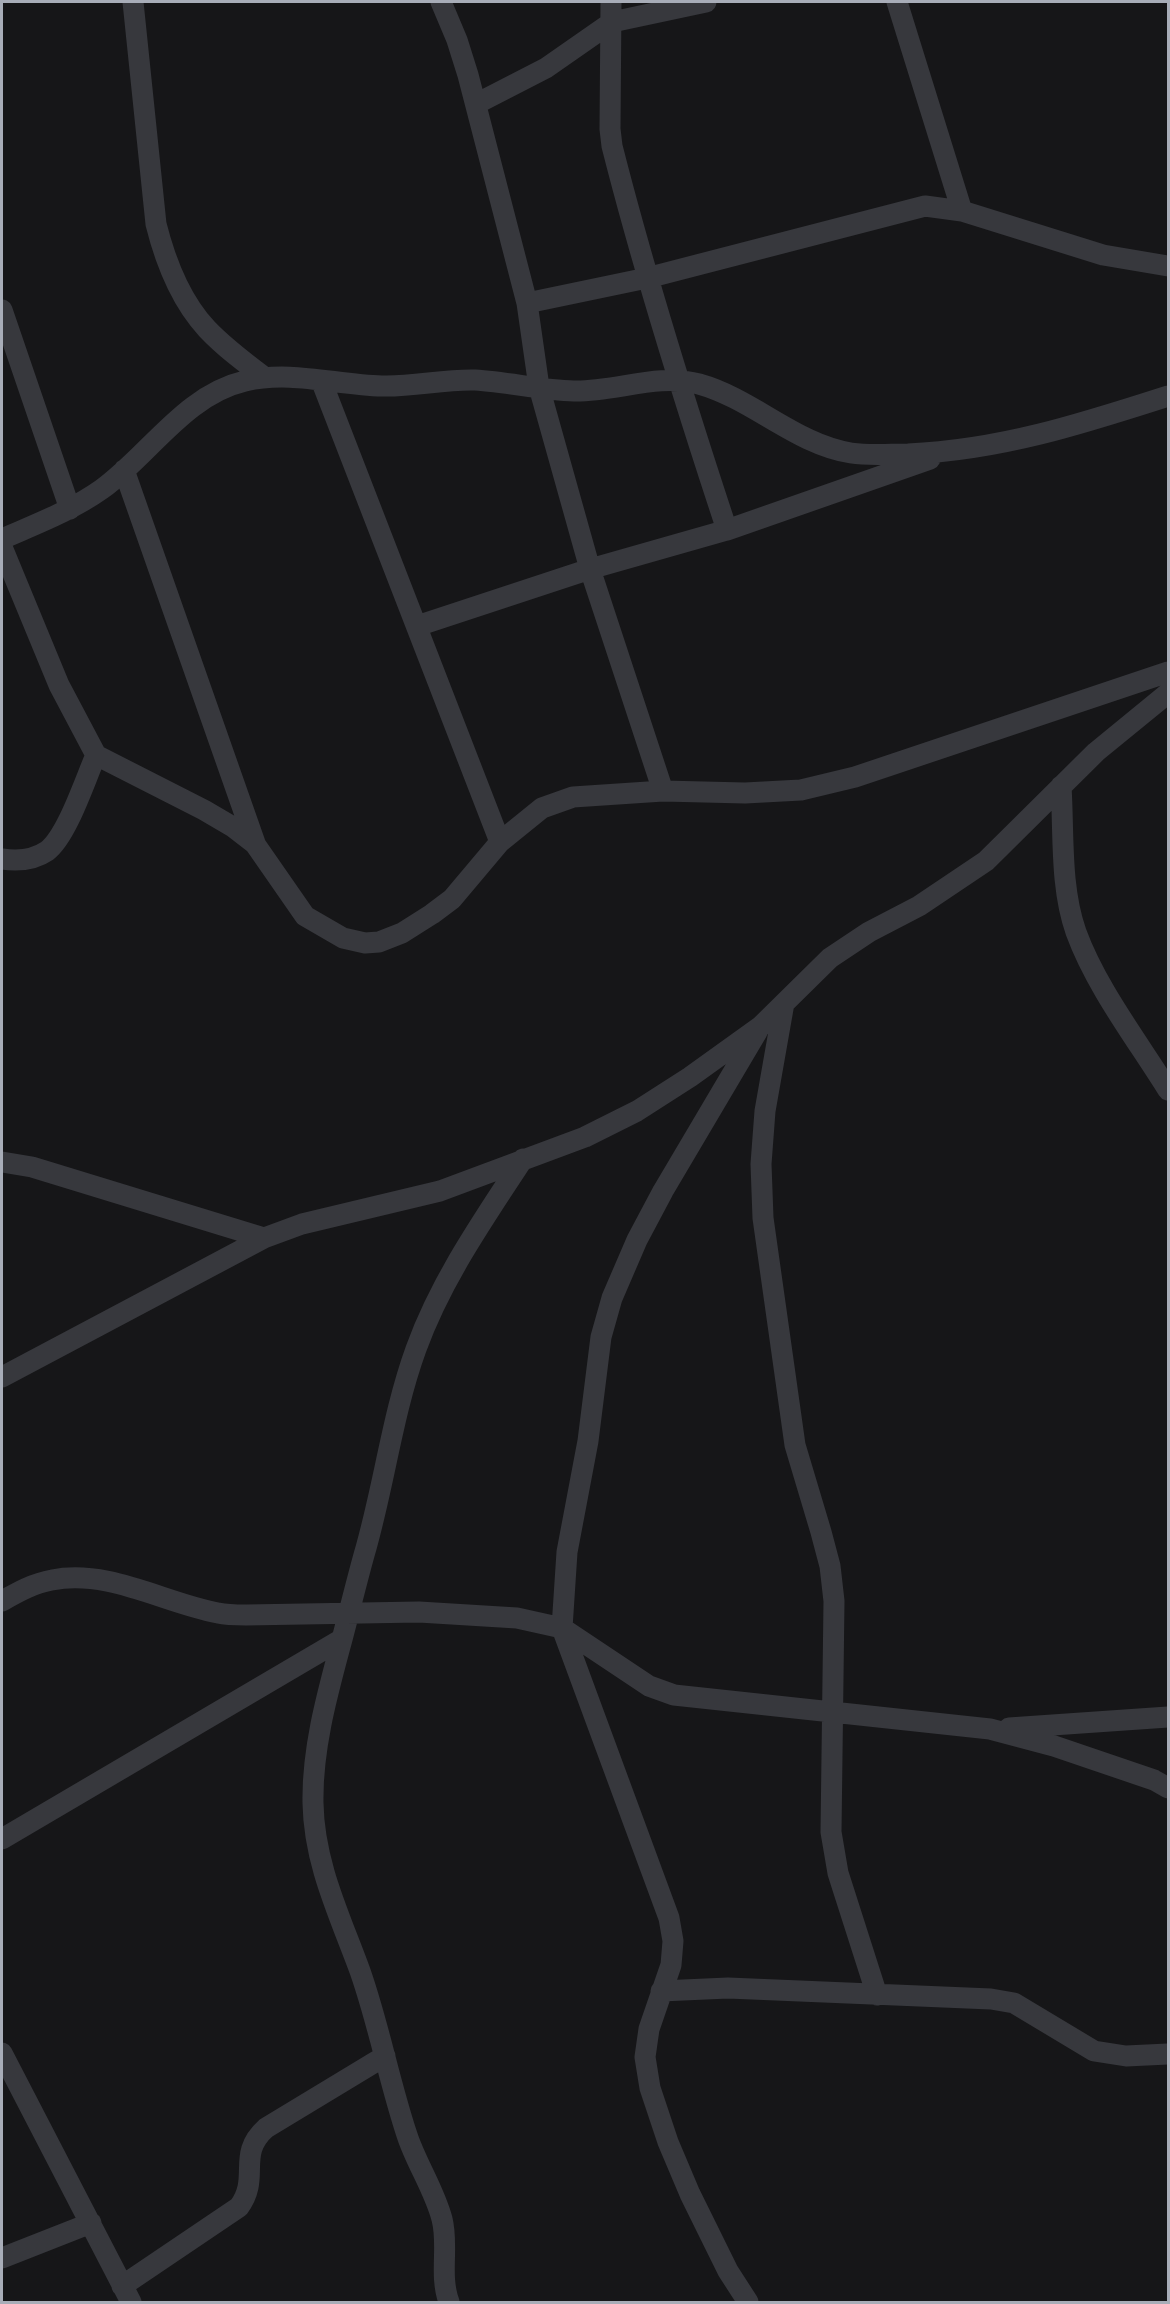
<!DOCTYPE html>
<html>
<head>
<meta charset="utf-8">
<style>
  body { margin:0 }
  #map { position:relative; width:1170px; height:2304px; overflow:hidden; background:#161618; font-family:"PT Sans Narrow",sans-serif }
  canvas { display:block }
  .frame { position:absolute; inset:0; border:3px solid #a8adb8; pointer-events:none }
</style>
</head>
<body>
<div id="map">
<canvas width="1170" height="2304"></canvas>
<div class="frame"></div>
</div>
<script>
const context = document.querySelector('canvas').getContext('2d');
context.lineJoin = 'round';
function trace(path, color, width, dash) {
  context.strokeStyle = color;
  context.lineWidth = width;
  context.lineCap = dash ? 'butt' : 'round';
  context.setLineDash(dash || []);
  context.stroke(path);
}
trace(new Path2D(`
  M133 2 156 224C165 260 181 301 207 329 224 347 244 362 264 377
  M441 2 457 40 468 75 527 303 539 387 590 569 663 791
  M611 2 610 129 612 146C645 276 685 403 727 530
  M897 2 962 211
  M476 104 546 68 612 22 706 2
  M527 303 647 278 925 206 962 211 1103 255 1168 266
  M2 310 70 509
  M321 380 500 842
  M124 470 255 843
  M2 539C36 524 71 511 102 489 150 454 185 395 245 381 291 370 336 385 382 386 413 387 444 379 475 380 508 382 541 390 574 391 615 392 658 373 699 384 753 399 795 444 851 453 870 456 889 454 908 454 1000 450 1081 424 1168 396
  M2 547 59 685 96 755 204 810 233 827 255 844 305 916 343 938 365 943 379 942 402 933 432 914 452 899 500 842 542 808 573 797 663 791 745 793 801 790 855 777 1168 672
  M417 626 590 569 727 530 930 459
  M1061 786C1064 833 1060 887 1076 932 1096 987 1137 1040 1168 1090
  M2 859C16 861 34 860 47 851 67 836 85 780 96 755
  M784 1003 765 1111 761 1164 763 1218 795 1445 821 1532 830 1566 834 1601 831 1832 838 1873 877 1995
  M2 1162 32 1167 264 1238
  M2 1377 264 1238 302 1224 440 1191 585 1137 637 1111 690 1077 761 1026 830 958 869 932 919 906 986 861 1096 752 1168 693
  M2 1601C18 1592 34 1583 52 1580 109 1569 164 1603 218 1613 227 1615 237 1615 246 1615L419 1612 517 1618 562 1628 649 1686 674 1695 990 1729 1054 1746 1154 1780 1168 1788
  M1009 1728 1168 1717
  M2 1839 342 1639
  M661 1991 728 1988 991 1999 1014 2003 1094 2051 1126 2056 1168 2054
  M2 2053 131 2302
  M2 2258 91 2223
  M122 2286 239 2207C261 2177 236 2155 266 2128L385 2056
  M449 2302C439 2275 449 2246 442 2219 434 2189 416 2163 407 2135 389 2081 379 2025 360 1971 340 1916 314 1864 313 1803 312 1749 327 1695 341 1643 349 1613 356 1584 364 1555 384 1487 392 1415 416 1349 441 1280 483 1220 523 1159
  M748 2302 728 2271 690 2194 668 2142 650 2088 645 2057 649 2029 671 1965 673 1941 669 1918 562 1628 567 1552 588 1441 601 1337 612 1298 637 1240 663 1191 757 1032`), '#37383d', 21);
</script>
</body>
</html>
